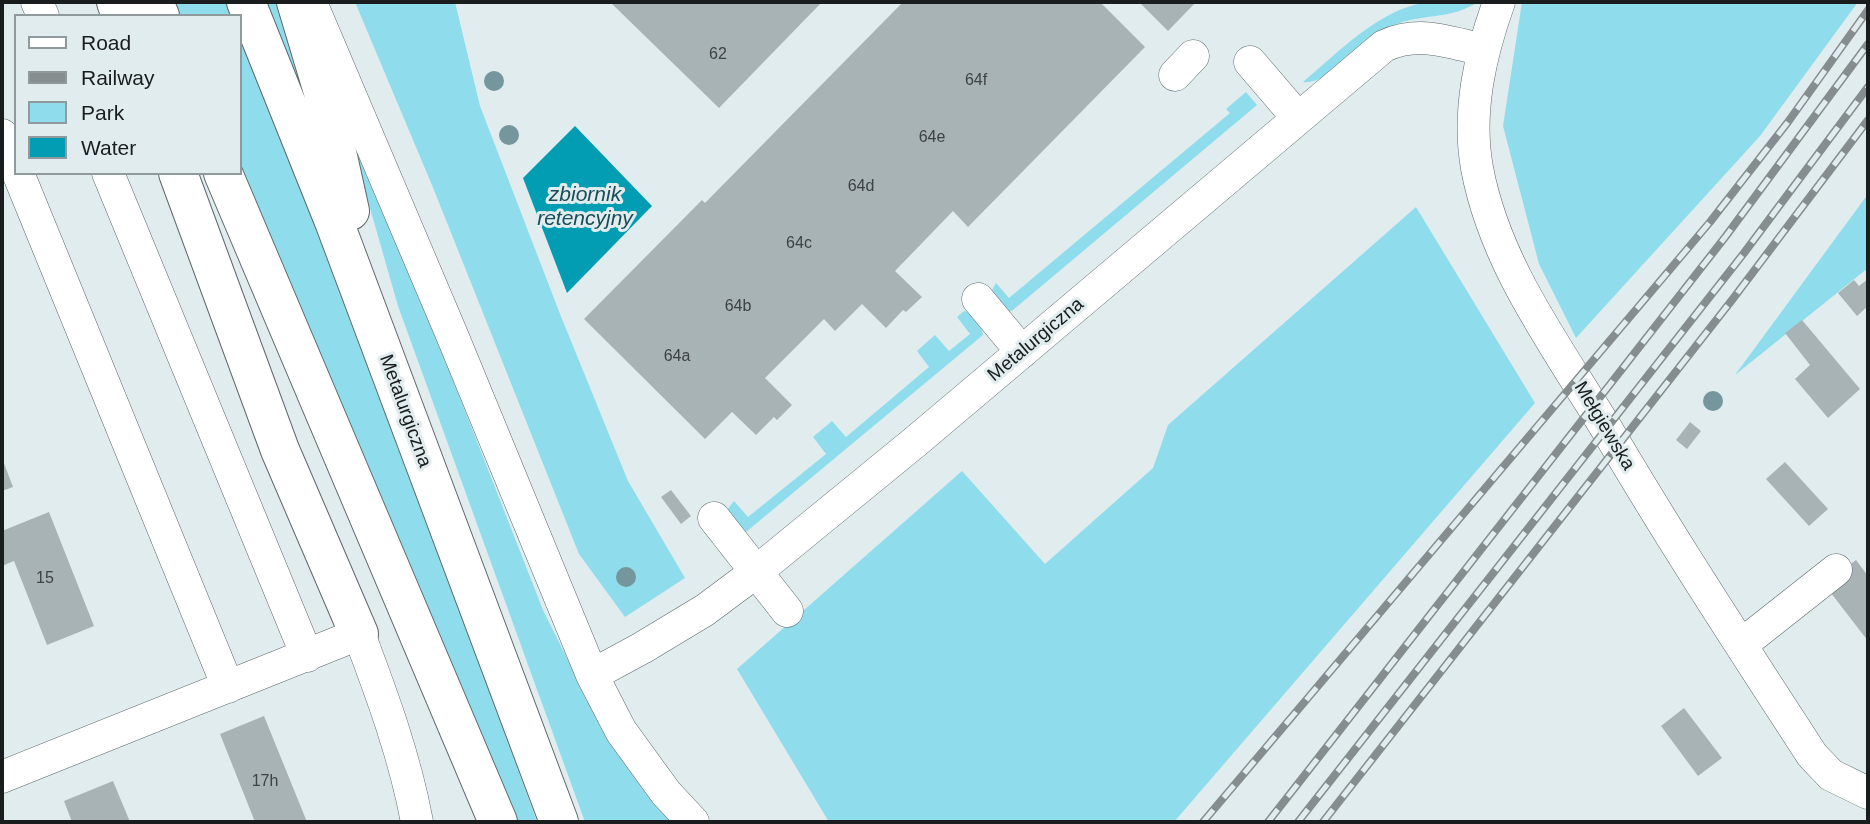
<!DOCTYPE html>
<html>
<head>
<meta charset="utf-8">
<style>
  body { margin:0 }
  #map { position:relative; width:1870px; height:824px; overflow:hidden; background:#e0ecee; font-family:Arial,sans-serif }
  canvas { display:block }
  .frame { position:absolute; inset:0; border:4px solid #191d1e; pointer-events:none }
  .legend { position:absolute; left:14px; top:14px; width:228px; height:161px; box-sizing:border-box; background:#e0ecee; border:2px solid #90999b; margin:0; padding:9px 12px; list-style:none; font-size:21px; color:#191d1e }
  .legend li { display:flex; align-items:center; gap:14px; height:35px }
  .legend b { width:35px; border:2px solid #90999b }
</style>
</head>
<body>
<div id="map">
<canvas width="1870" height="824"></canvas>
<div class="frame"></div>
<ul class="legend">
<li><b style="height:9px;background:#fff"></b>Road</li>
<li><b style="height:9px;background:#858d8f"></b>Railway</li>
<li><b style="height:19px;background:#8fddec"></b>Park</li>
<li><b style="height:19px;background:#029db2"></b>Water</li>
</ul>
</div>
<script>
const context = document.querySelector('canvas').getContext('2d');
context.lineJoin = 'round';
function paint(path, color) {
  context.fillStyle = color;
  context.fill(path, 'evenodd');
}
function trace(path, color, width, dash) {
  context.strokeStyle = color;
  context.lineWidth = width;
  context.lineCap = dash ? 'butt' : 'round';
  context.setLineDash(dash || []);
  context.stroke(path);
}
function write(font, color, halo, rows, align = 'center') {
  context.font = font + ' Arial,sans-serif';
  context.lineWidth = 6;
  context.setLineDash([]);
  context.textBaseline = 'middle';
  context.strokeStyle = halo;
  context.fillStyle = color;
  for (const [text, x, y, turn = 0] of rows) {
    context.save();
    context.translate(x, y);
    context.rotate((+turn || 0) * Math.PI / 180);
    context.textAlign = isNaN(turn) ? turn : align;
    if (halo) context.strokeText(text, 0, 0);
    context.fillText(text, 0, 0);
    context.restore();
  }
}
paint(new Path2D(`
  M173 2H228L233 16H179Z
  M263 2H285L329 165Z
  M355 2H455L480 106 560 314 628 481 685 578 625 617 579 554 434 190Z
  M1428 2H1479C1469 7 1459 12 1448 14 1427 18 1403 18 1385 30 1364 44 1328 85 1303 82 1340 51 1379 9 1428 2Z
  M1522 2H1858L1760 136 1576 338 1539 264 1503 126Z
  M240 33 354 317 537 822H513L240 164Z
  M1246 92 1257 105 1013 310 1009 312 991 292 996 283 1009 298 1230 113 1226 109Z
  M342 110 404 255 543 610 600 724 672 822H585L398 306Z
  M1868 194V268L1735 375Z
  M1416 207 1535 403 1174 822H829L737 669 962 471 1045 564 1153 468 1168 425Z
  M964 311C974 313 982 325 983 335L746 532 737 526 727 510 734 501 748 517 826 454 813 437 832 421 846 437 929 367 917 351 935 335 949 351 970 334 957 317Z`), '#8fddec');
paint(new Path2D(`
  M575 126 652 206 567 293 523 178Z`), '#029db2');
paint(new Path2D(`
  M610 2H822L719 108Z
  M903 2H1100L1145 47 968 227 953 211 895 271 922 297 906 312 903 310 886 328 862 304 835 331 824 319 765 378 792 405 777 420 774 417 756 435 732 412 705 439 584 319 702 200 705 203Z
  M1139 2H1196L1168 31Z
  M1868 279V306L1857 316 1838 293 1854 280 1859 286Z
  M1802 320 1860 389 1828 418 1795 379 1810 365 1785 333Z
  M1690 422 1701 431 1687 449 1676 440Z
  M2 458 13 487 2 491Z
  M1785 462 1828 509 1809 526 1766 479Z
  M671 490 691 516 681 524 661 497Z
  M49 512 94 626 47 645 14 561 2 566V531Z
  M1856 560 1868 576V641L1824 584Z
  M1684 708 1722 758 1698 776 1661 726Z
  M264 716 307 822H255L220 734Z
  M113 781 130 822H72L64 801Z`), '#a8b3b6');
const minor = new Path2D(`
  M37 2 43 16
  M1499 2C1480 55 1467 112 1477 168 1495 265 1556 345 1606 428 1671 539 1742 647 1812 755L1831 775 1868 793
  M312 5 452 335 592 675 621 731 666 793 693 822
  M1250 62 1298 118
  M1175 75 1193 56
  M2 135 16 169
  M18 173 228 687
  M108 173 307 656
  M978 299 1022 352
  M714 518 787 611
  M1741 645 1836 570
  M592 675 642 648 705 610 756 572 915 442 1384 46C1420 30 1447 42 1484 50
  M2 777 359 634C382 695 405 757 417 822`);
const major = new Path2D(`
  M116 2 121 16
  M154 2 160 16
  M246 2 335 224 559 822
  M296 2 326 102 350 211
  M178 173 280 450 359 634
  M223 173 498 822`);
trace(minor, '#5e686a', 33);
trace(major, '#5e686a', 40);
trace(minor, '#fff', 32);
trace(major, '#fff', 38);
const rail = new Path2D(`
  M1203 822 1710 222 1788 122 1868 10
  M1268 822 1726 236 1868 44
  M1298 822 1744 253 1868 87
  M1323 822 1732 300 1868 120`);
trace(rail, '#858d8f', 8);
trace(rail, '#e0ecee', 5, [16]);
context.fillStyle = '#74969c';
for (const [x, y] of [
  [494,81],
  [509,135],
  [1713,401],
  [626,577]
]) {
  context.beginPath();
  context.arc(x, y, 10, 0, 2 * Math.PI);
  context.fill();
}
write('16px', '#3d4244', null, [
  ["62",718,55],
  ["64f",976,81],
  ["64e",932,138],
  ["64d",861,187],
  ["64c",799,244],
  ["64b",738,307],
  ["64a",677,357],
  ["15",45,579],
  ["17h",265,782]
]);
write('19px', '#191d1e', '#e0ecee', [
  ["Metalurgiczna",1036,340,-40],
  ["Metalurgiczna",405,411,70],
  ["Mełgiewska",1604,426,59]
]);
write('italic 21px', '#194d57', '#e0ecee', [
  ["zbiornik",585,195],
  ["retencyjny",585,219]
]);
</script>
</body>
</html>
